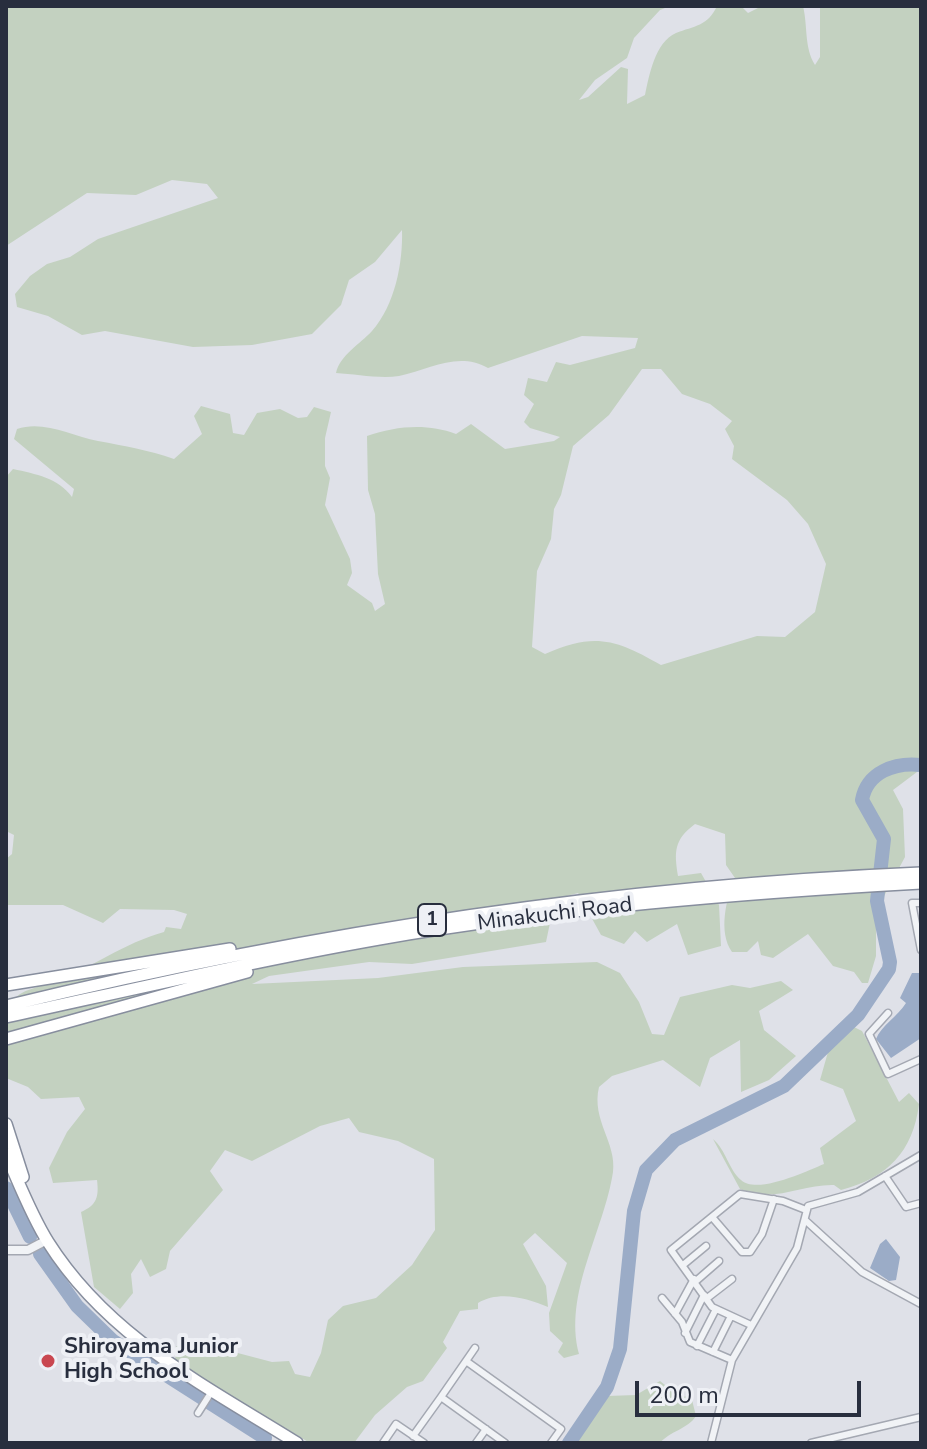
<!DOCTYPE html>
<html>
<head>
<meta charset="utf-8">
<style>
  body { margin:0 }
  #map { position:relative; width:927px; height:1449px; overflow:hidden; background:#dfe1e8; font-family:"Nunito Sans",sans-serif }
  canvas { display:block }
  .frame { position:absolute; inset:0; border:8px solid #282e3e; pointer-events:none }
  .scale { position:absolute; left:635px; top:1381px; width:226px; height:36px; box-sizing:border-box; border:4px solid #282e3e; border-top:0; padding-left:10px; font-size:24px; line-height:28px; white-space:nowrap; color:#282e3e; -webkit-text-stroke:6px #eef0f5; paint-order:stroke }
</style>
</head>
<body>
<div id="map">
<canvas width="927" height="1449"></canvas>
<div class="frame"></div>
<div class="scale">200 m</div>
</div>
<script>
const context = document.querySelector('canvas').getContext('2d');
context.lineJoin = 'round';
function paint(path, color) {
  context.fillStyle = color;
  context.fill(path, 'evenodd');
}
function trace(path, color, width, dash) {
  context.strokeStyle = color;
  context.lineWidth = width;
  context.lineCap = dash ? 'butt' : 'round';
  context.setLineDash(dash || []);
  context.stroke(path);
}
function write(font, color, halo, rows, align = 'center') {
  context.font = font + ' "Nunito Sans",sans-serif';
  context.lineWidth = 8;
  context.setLineDash([]);
  context.textBaseline = 'middle';
  context.strokeStyle = halo;
  context.fillStyle = color;
  for (const [text, x, y, turn = 0] of rows) {
    context.save();
    context.translate(x, y);
    context.rotate((+turn || 0) * Math.PI / 180);
    context.textAlign = isNaN(turn) ? turn : align;
    if (halo) context.strokeText(text, 0, 0);
    context.fillText(text, 0, 0);
    context.restore();
  }
}
paint(new Path2D(`
  M6 6H670L660 10 634 38 627 58 595 80 579 100 588 97 621 67 628 69 627 104 645 95C649 76 655 42 676 33 694 26 708 26 717 6H741L748 13 762 6H803C808 27 804 47 815 65L820 57V6H921V769L893 790 903 809 905 857 876 911V956L868 983H862L854 972 833 966 808 934 773 958 761 955 758 941 747 952H732C718 932 726 899 735 878L726 865 725 834 695 824C674 840 674 851 678 876L701 873 719 905 721 946 688 955 677 924 647 942 635 931 624 944 601 935 578 893 555 899 546 942 412 964 369 962 269 976 252 984 378 978 463 967 597 962 620 973 639 1002 652 1034 664 1035 680 997 732 985 750 988 781 981 793 990 759 1011 764 1030 796 1056 769 1080 741 1092 740 1040 710 1058 700 1087 663 1060 612 1076 599 1087C591 1120 617 1143 613 1172 604 1231 563 1294 579 1354L564 1358 558 1352 563 1343 550 1331 549 1313 567 1263 535 1233 523 1244 546 1286 548 1307C527 1298 499 1290 478 1303V1309L460 1311 443 1342 447 1348 423 1381 407 1387 375 1415 354 1443H310L173 1361 177 1355 176 1346 202 1357 211 1346 272 1362 289 1361 295 1374 310 1377 321 1353 328 1320 343 1306 376 1298 412 1265 435 1230 434 1159 398 1141 359 1132 349 1118 320 1126 252 1161 225 1150 210 1171 223 1190 170 1251 166 1269 150 1277 141 1259 131 1274 133 1293 120 1309 94 1287 81 1212C97 1205 99 1197 97 1180L53 1183 49 1168 67 1132 85 1109 79 1097 41 1099 28 1087 6 1078C6 1058 0 1020 11 1003 21 988 39 988 55 982 93 967 124 943 164 932L166 927 181 929 187 914 174 910 120 909 103 923 63 905H6V859L12 854 14 835 6 831V477L13 469C36 474 58 478 72 497L74 489 14 439 17 429C44 420 71 436 98 441 125 446 148 450 174 459L202 434 194 416 201 406 230 414 233 433 244 435 257 413 280 409 298 418 307 417 314 407 331 412 325 438V466L330 478 325 505 350 559 352 573 347 585 372 603 375 611 385 604 378 574 375 514 368 490 367 436C396 426 427 423 456 434L471 424 505 449 554 441 560 437 530 428 524 422 534 404 524 395 528 378 547 382 556 362 570 365 635 348 638 338 582 336 488 368C457 351 430 370 399 376 380 379 355 374 336 373 340 355 360 344 372 331 395 305 403 263 402 230L375 262 349 280 341 305 312 334 252 345 193 347 105 331 82 335 48 316 17 307 15 294 30 276 47 264 70 257 98 239 218 198 207 184 172 180 136 195 87 193 6 246ZM642 369H661L682 394 710 404 732 421 725 429 734 446 732 459 787 500 808 524 826 564 815 612 785 637 757 636 661 665C616 639 594 632 545 654L532 647 537 571 551 539 554 509 561 495 573 446 609 415Z
  M852 1026 862 1031 899 1102 909 1093 919 1104C913 1152 887 1178 841 1190L834 1185C802 1184 772 1204 740 1189L713 1139C726 1150 729 1170 741 1180 757 1195 807 1171 824 1164L820 1148 856 1121 843 1089 820 1080 830 1045Z
  M660 1381 680 1397 691 1396 696 1416C688 1429 670 1431 660 1443H572L607 1396 636 1395Z`), '#c3d1c0');
paint(new Path2D(`
  M912 973H921V1038L891 1058 876 1039C881 1026 898 1016 906 1003L900 998Z
  M886 1239 900 1257 896 1280 889 1281 870 1268 880 1244Z`), '#9bacc7');
trace(new Path2D(`
  M6 1188 30 1237
  M40 1254 77 1306 113 1341 265 1438
  M569 1443 607 1387 620 1349 634 1211 646 1170 675 1140 784 1086 858 1015 889 969 890 962 877 901 884 839 862 800C867 772 895 762 921 765`), '#9bacc7', 14);
const minor = new Path2D(`
  M921 903H912L921 950
  M888 1013 869 1034 888 1074 921 1059
  M885 1176 906 1207 921 1203
  M712 1217 742 1252H750L762 1234 774 1199
  M805 1220 862 1272 921 1304
  M683 1265 706 1246
  M696 1281 719 1261
  M662 1298 682 1322 690 1342 732 1360
  M706 1299 732 1279
  M675 1314 694 1279
  M751 1325 712 1307 671 1250 740 1194 783 1201 806 1210
  M685 1333 704 1295
  M697 1346 716 1309
  M713 1352 731 1316
  M466 1361 561 1429 551 1443
  M441 1397 475 1348
  M198 1413 212 1391
  M413 1436 441 1397 505 1443
  M383 1443 396 1424 424 1443
  M476 1443 486 1429
  M711 1443 732 1360 797 1248 808 1206 858 1192 921 1155
  M811 1443 921 1417`);
const tertiary = new Path2D(`
  M6 1250H28L47 1240`);
const trunk = new Path2D(`
  M6 985 230 949
  M6 1006C306 933 612 886 921 873
  M6 1017C130 990 254 961 379 939 559 908 740 893 921 883
  M6 1039 247 972
  M6 1124 23 1177
  M6 1154C19 1183 31 1215 48 1242 108 1337 204 1385 297 1443`);
trace(minor, '#a4a8b2', 9);
trace(tertiary, '#a4a8b2', 11);
trace(trunk, '#878e9e', 14);
trace(minor, '#f1f3f6', 6);
trace(tertiary, '#f1f3f6', 8);
trace(trunk, '#fff', 11);
for (const [x, y, r, color] of [
  [48,1361,8,"#c94750"]
]) {
  const dot = new Path2D();
  dot.arc(x, y, r, 0, 2 * Math.PI);
  context.fillStyle = color;
  context.fill(dot);
  trace(dot, '#eef0f5', 3);
}
for (const [x, y, w] of [
  [432,920,28]
]) {
  const box = new Path2D();
  box.roundRect(x - w / 2, y - 16, w, 32, 6);
  context.fillStyle = '#eef0f5';
  context.fill(box);
  trace(box, '#282e3e', 2);
}
write('bold 20px', '#282e3e', null, [
  ["1",432,920]
]);
write('22px', '#282e3e', '#eef0f5', [
  ["Minakuchi Road",555,915,-7]
]);
write('bold 22px', '#282e3e', '#eef0f5', [
  ["Shiroyama Junior",64,1348],
  ["High School",64,1373]
], 'left');
</script>
</body>
</html>
